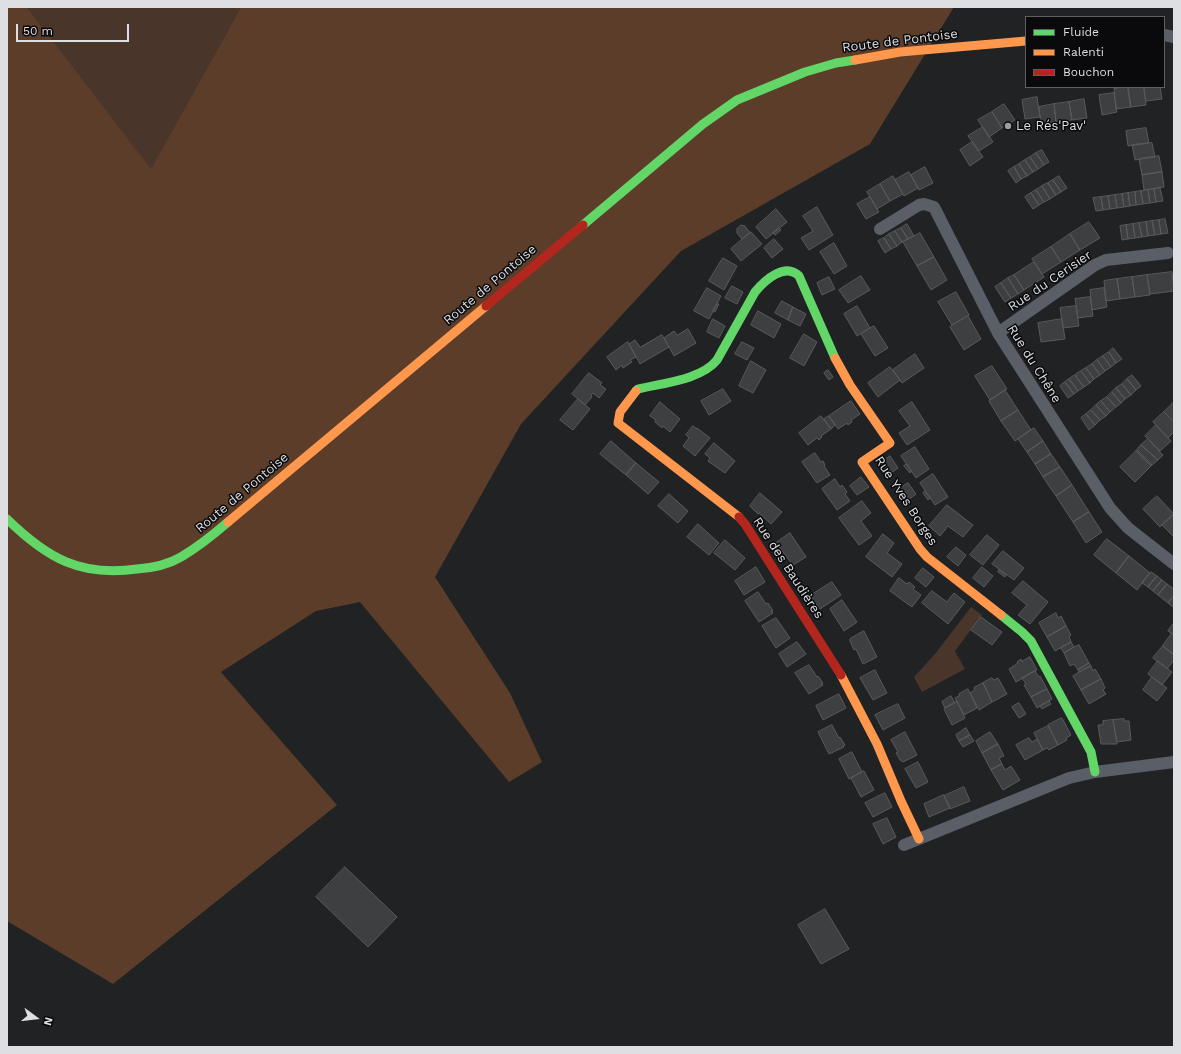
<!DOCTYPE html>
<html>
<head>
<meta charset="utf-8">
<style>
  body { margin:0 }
  #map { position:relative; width:1181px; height:1054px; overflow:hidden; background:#202224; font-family:"Work Sans",sans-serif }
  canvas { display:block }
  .frame { position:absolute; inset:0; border:8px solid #dedfe2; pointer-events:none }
  .legend { position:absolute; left:1025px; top:16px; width:140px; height:72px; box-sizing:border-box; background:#0a0a0d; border:1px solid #5f5f62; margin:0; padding:5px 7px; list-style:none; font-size:12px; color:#dedfe2 }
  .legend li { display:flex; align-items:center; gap:8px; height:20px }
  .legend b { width:20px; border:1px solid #5f5f62 }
  .north { position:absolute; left:16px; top:998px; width:40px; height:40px; -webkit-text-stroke:3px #0a0a0d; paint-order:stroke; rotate:105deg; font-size:11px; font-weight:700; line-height:16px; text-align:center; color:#dedfe2 }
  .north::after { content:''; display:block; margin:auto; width:14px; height:18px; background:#dedfe2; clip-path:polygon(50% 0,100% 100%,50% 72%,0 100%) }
  .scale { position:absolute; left:16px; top:24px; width:113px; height:18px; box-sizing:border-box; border:2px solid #dedfe2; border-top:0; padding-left:5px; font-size:12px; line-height:14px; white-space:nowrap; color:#dedfe2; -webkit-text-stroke:3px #0a0a0d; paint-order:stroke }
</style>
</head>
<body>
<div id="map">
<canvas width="1181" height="1054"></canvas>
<div class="frame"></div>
<ul class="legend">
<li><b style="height:5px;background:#63d668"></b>Fluide</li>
<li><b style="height:5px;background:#ff974d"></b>Ralenti</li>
<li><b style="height:5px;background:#b3261e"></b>Bouchon</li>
</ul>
<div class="north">N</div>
<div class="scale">50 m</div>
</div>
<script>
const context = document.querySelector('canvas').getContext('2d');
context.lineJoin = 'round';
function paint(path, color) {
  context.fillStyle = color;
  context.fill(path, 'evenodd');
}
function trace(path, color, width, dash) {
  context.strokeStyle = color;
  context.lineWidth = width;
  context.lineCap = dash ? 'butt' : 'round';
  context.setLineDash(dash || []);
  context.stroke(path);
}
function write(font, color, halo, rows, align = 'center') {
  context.font = font + ' "Work Sans",sans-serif';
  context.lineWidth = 3;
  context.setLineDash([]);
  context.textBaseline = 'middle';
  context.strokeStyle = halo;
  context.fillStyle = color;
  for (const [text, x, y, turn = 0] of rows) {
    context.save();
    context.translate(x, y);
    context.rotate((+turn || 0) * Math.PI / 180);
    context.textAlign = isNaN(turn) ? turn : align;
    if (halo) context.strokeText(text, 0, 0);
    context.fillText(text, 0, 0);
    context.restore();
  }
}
paint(new Path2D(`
  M27 7H241L151 170Z
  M971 607 982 615 955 651 965 669 922 692 914 677 935 654Z`), '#49352a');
paint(new Path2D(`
  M7 7H27L151 169 241 7H954L870 144 681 251 521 424 435 577 510 693 542 762 509 782 360 602 316 611 221 672 337 805 113 984 7 921Z`), '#5c3d29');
const building = new Path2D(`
  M1128 87 1131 107 1116 109 1114 89Z
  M1128 87H1144L1146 105 1131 107Z
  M1144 87H1160L1162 99 1146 101Z
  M1114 93 1117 112 1102 115 1099 95Z
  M1037 97 1040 117 1025 119 1022 100Z
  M1084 99 1087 118 1072 120 1069 102Z
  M1069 102 1072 120 1056 122 1054 104Z
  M1004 104 1015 120 1002 128 992 112Z
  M1054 104 1056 122 1041 125 1039 107Z
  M992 112 1002 128 989 137 978 120Z
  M983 127 993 142 979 151 968 136Z
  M1146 128 1149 143 1128 146 1126 131Z
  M972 142 983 157 970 166 960 150Z
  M1152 143 1155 157 1135 160 1132 145Z
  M1042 150 1049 162 1044 165 1036 153Z
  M1036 153 1044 165 1038 169 1030 157Z
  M1159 156 1162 172 1142 175 1139 159Z
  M1030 157 1038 169 1033 172 1025 160Z
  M1025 160 1033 172 1027 176 1019 164Z
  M1019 164 1027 176 1021 179 1014 167Z
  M925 167 933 183 919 190 911 175Z
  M1014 167 1021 179 1016 183 1008 171Z
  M909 172 918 188 904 196 895 180Z
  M1162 172 1164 187 1144 190 1142 175Z
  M893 176 903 194 890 201 880 184Z
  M1059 176 1067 188 1061 192 1053 180Z
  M1053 180 1061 192 1056 195 1048 183Z
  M1048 183 1056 195 1050 199 1042 186Z
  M880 184 890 201 877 209 867 192Z
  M1042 186 1050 199 1044 202 1036 190Z
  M1160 188 1163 201 1156 202 1154 189Z
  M1154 189 1156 202 1150 203 1148 190Z
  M1036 190 1044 202 1039 205 1031 193Z
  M1148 190 1150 203 1143 204 1141 191Z
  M1141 191 1143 204 1136 205 1135 192Z
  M1135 192 1136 205 1130 206 1128 193Z
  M1031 193 1039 205 1033 209 1025 197Z
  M1128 193 1130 206 1124 207 1122 194Z
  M1122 194 1124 207 1117 208 1115 195Z
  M1115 195 1117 208 1110 209 1108 196Z
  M1108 196 1110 209 1103 210 1101 197Z
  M870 197 879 212 866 219 857 204Z
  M1101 197 1103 210 1096 211 1093 198Z
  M817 207 833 235 809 250 801 238 813 231 803 216Z
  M776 209 787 222 766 239 756 227Z
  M1165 219 1168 233 1161 234 1159 220Z
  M1159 220 1161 234 1155 235 1152 221Z
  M1152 221 1155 235 1148 236 1146 222Z
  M1089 222 1100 238 1080 250 1070 234Z
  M1146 222 1148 236 1142 237 1139 223Z
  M1139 223 1142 237 1135 238 1133 224Z
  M907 224 914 236 908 239 901 228Z
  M1133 224 1135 238 1128 239 1126 225Z
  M741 225 745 226 750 233 742 239 737 233V229Z
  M1126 225 1128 239 1122 240 1120 226Z
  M779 228 781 230 775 235 773 233Z
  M901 228 908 239 902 242 895 231Z
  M895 231 902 242 897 246 889 234Z
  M751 232 762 244 741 261 731 249Z
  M920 233 934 257 917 266 903 242Z
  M889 234 897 246 891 249 884 238Z
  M1070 234 1080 250 1061 262 1051 247Z
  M884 238 891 249 885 253 878 241Z
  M774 239 783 249 772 258 764 248Z
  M834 243 847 266 834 274 820 252Z
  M1051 247 1061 262 1042 274 1032 259Z
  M934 257 947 280 931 290 917 266Z
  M723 258 737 266 724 290 709 281Z
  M1034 262 1044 277 1024 290 1014 275Z
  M1172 272 1174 291 1150 294 1147 275Z
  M1014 275 1024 290 1018 294 1008 278Z
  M1147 275 1150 295 1135 297 1132 277Z
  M861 276 870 290 848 303 839 290Z
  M829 277 835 289 822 295 817 283Z
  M1132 277 1135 297 1120 299 1117 279Z
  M1008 278 1018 294 1011 298 1001 283Z
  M1117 279 1120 299 1106 301 1104 281Z
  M1001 283 1011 298 1005 302 995 287Z
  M732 286 743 292 737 304 725 298Z
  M707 288 721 296 709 319 694 311Z
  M1104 288 1107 307 1092 310 1090 290Z
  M956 292 969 315 952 325 938 302Z
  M1090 297 1093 316 1078 318 1075 299Z
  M782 301 793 307 788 320 775 313Z
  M717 304H719L715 312 713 311Z
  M857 306 870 328 857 336 844 314Z
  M1076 306 1079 326 1063 328 1060 308Z
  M793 307 806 314 800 326 788 320Z
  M758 311 781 324 774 338 751 325Z
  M968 316 981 339 964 350 950 327Z
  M713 319 725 326 719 338 707 332Z
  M1062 319 1065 339 1041 342 1038 323Z
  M874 326 888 348 875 356 861 334Z
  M688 329 696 343 674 356 664 338 674 331 677 335Z
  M804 334 817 342 804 366 790 358Z
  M662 335 669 347 640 364 629 344 635 340 640 347Z
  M628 342 636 357 630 360 632 362 623 368 622 365 616 370 607 357Z
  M742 342 754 348 747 360 735 354Z
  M1113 348 1122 359 1116 363 1109 352Z
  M1109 352 1116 363 1111 367 1103 356Z
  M915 354 924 368 902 383 893 370Z
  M1103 356 1111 367 1105 371 1097 360Z
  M1097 360 1105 371 1100 375 1092 364Z
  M751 361 766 370 753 393 739 386Z
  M1092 364 1100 375 1094 379 1086 368Z
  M992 366 1007 389 990 400 975 376Z
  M890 367 900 380 878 397 868 383Z
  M1086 368 1094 379 1090 383 1081 371Z
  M828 370 833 377 829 380 824 373Z
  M1081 371 1090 383 1084 387 1076 377V374Z
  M589 373 602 383 600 385 606 389 599 398 593 393 591 395 592 397 585 405 572 394Z
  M1075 375 1084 387 1078 391 1069 379Z
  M1132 375 1141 386 1136 390 1127 379Z
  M1069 379 1078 391 1074 394 1065 382Z
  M1127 379 1136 390 1131 395 1122 384Z
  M1065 382 1074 394 1068 398 1060 386Z
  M1122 384 1131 395 1125 399 1116 388Z
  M1116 388 1125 399 1121 403 1112 392Z
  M723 389 731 401 709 415 701 401Z
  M1005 390 1018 410 1001 421 989 401Z
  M1112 392 1121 403 1116 407 1107 397Z
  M1107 397 1116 407 1110 412 1101 401Z
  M578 399 590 409 573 430 560 420Z
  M851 401 860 414 851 420 852 422 848 425 847 423 838 429 829 416Z
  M1101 401 1110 412 1106 416 1096 405Z
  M660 402 680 419 670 432 663 426 662 428 655 422 656 420 650 416Z
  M912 402 930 430 907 445 899 433 910 426 899 411Z
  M1174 402V422L1164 412Z
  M1096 405 1106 416 1100 420 1091 410Z
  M1018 410 1031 430 1015 441 1001 421Z
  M1091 410 1100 420 1095 425 1086 414Z
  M1164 412 1174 422V432L1168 438 1153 422Z
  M1086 414 1095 425 1089 430 1081 418Z
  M821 416 831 429 821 436 822 437 819 440 817 438 808 445 799 433Z
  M829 416 835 425 831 429 824 419Z
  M1156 425 1171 441 1160 451 1145 436Z
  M693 426 697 429V428L710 438 695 456 683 446 689 438 686 435Z
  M1034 428 1043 441 1027 452 1018 439Z
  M1148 439 1163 455 1158 460 1141 445Z
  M611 441 636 463 626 475 600 454Z
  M1043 441 1051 454 1035 464 1027 452Z
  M714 443 735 461 725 473 708 461 710 458 705 454Z
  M1141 445 1158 460 1152 465 1137 450Z
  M915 447 929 469 916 478 901 456Z
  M1137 450 1152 465 1151 466 1136 451Z
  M1136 451 1151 466 1135 482 1120 467Z
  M815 453 821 462 823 461 825 465 824 466 830 475 817 483 802 462Z
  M1051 454 1060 467 1043 477 1035 464Z
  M890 456 898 468 887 476 879 465Z
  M636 463 659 482 648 494 626 475Z
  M907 464 911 471 910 473 904 466Z
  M1060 467 1072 485 1056 496 1043 477Z
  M933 474 948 497 935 505 920 483Z
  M861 477 869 487 857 495 850 486Z
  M835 479 840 487 842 485 847 492 845 494 850 501 837 510 822 489Z
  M908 483 916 494 904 503 896 491Z
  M1072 485 1089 512 1073 522 1056 496Z
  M925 491 930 498 928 500 923 493Z
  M760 493 782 512 771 524 759 513 758 514 750 506Z
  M669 494 688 511 678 523 658 506Z
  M1157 496 1174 514 1160 527 1143 509Z
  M862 501 871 513 861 521 872 536 859 545 839 518Z
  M947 505 973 525 963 537 948 526 940 536 929 526Z
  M1089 512 1102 532 1086 543 1073 522Z
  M1174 514V537L1162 525Z
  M698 524 719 543 709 555 687 537Z
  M790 533 806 557 793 565 776 543Z
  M883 534 894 543 887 553 902 564 892 577 866 557Z
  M987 535 999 545 983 565 970 555Z
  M1107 539 1129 556 1116 573 1094 555Z
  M725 540 745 558 735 570 714 553Z
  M956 547 966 555 958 566 947 557Z
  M1003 551 1024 568 1014 580 992 564Z
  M1129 556 1150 573 1137 590 1116 573Z
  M756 567 765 582 744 595 735 581Z
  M982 567 993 576 984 587 973 578Z
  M923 568 934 577 926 587 915 578Z
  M999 570 1006 575 1005 577 998 572Z
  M1151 572 1157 576 1148 587 1142 583Z
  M1157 576 1162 580 1153 591 1148 587Z
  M899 578 907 584 909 582 915 587 913 589 921 595 912 607 890 591Z
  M1162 580 1167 584 1158 595 1153 591Z
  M1023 581 1048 602 1030 624 1018 615 1027 605 1012 593Z
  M832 582 841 595 820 609 810 596Z
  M1167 584 1174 589V596L1168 603 1158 595Z
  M932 591 947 602 954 593 965 602 948 624 922 603Z
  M758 592 766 604 768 603 773 611 771 612 773 613 759 622 745 601Z
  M1174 596V606L1173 607 1168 603Z
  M842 600 857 622 844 631 830 609Z
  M1056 613 1058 618 1061 616 1066 626 1047 637 1039 623Z
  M981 617 1002 632 992 645 971 630Z
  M776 618 790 638 776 648 762 626Z
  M1174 623V635L1168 631Z
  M1066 626 1071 635 1069 637 1071 642 1055 651 1047 637Z
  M864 631 877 657 863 664 856 649 854 650 850 641V639Z
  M1172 633 1174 635V655L1163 646Z
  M797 642 806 654 787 667 779 654Z
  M1071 642 1074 647 1064 653 1061 648Z
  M1079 645 1089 663 1078 670 1074 664 1070 666 1064 653Z
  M1163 646 1174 655V660L1167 669 1153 658Z
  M1030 657 1037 670 1016 682 1009 669 1018 663 1017 662 1021 659 1022 661Z
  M1158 661 1172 672 1162 685 1148 674Z
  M1089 663 1091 666 1079 672 1078 670Z
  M809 665 817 677 818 676 823 683 821 684 823 685 809 694 795 673Z
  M1091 666 1093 671 1095 669 1101 679 1081 690 1073 676Z
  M875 670 887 693 873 700 860 678Z
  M1035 671 1039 677 1040 676 1047 689 1031 697 1024 685 1026 684 1022 678Z
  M1152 677 1167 688 1157 701 1143 690Z
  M992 678 994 680 998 678 1007 694 992 702 983 683Z
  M1101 679 1105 688 1103 690 1106 694 1089 704 1081 690Z
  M983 683 992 702 979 710 970 693 975 690 974 688Z
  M968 689 977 708 964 715 955 698 959 696V694Z
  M1047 689 1052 699 1037 708 1031 697Z
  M839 694 846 708 823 720 816 706Z
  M951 696 955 703 945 708 942 702Z
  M957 701 965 718 952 725 944 709Z
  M1049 701 1051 704 1042 709 1040 706Z
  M1019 703 1026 714 1019 718 1012 707Z
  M898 704 905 718 883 730 875 715Z
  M1062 718 1071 735 1066 738 1067 740 1058 745 1048 725Z
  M1124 719V721H1129L1131 740 1117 742 1113 720Z
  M1113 720 1117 744H1101L1098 725H1103V721Z
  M832 725 839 738 840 737 845 745 843 746 844 747 829 754 818 732Z
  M1048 726 1058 745 1049 750 1047 748 1043 750 1034 733Z
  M966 728 970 735 959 741 956 735Z
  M905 732 917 755 903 762 900 760 896 753 898 752 891 740Z
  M990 732 998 744 982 753 976 741Z
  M970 735 974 741 963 747 959 741Z
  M1029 738 1032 742 1037 739 1043 750 1025 760 1016 745Z
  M998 744 1004 756 999 758 1002 764 991 770 982 753Z
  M852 752 862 772 849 779 839 759Z
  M918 762 928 782 916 788 905 769Z
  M1002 764 1005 770 1011 766 1020 780 1003 790 991 770Z
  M864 771 874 790 861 797 851 778Z
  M964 787 970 801 950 809 944 796Z
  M885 793 892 807 873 817 865 803Z
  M944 795 950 808 929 817 924 804Z
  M887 818 896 837 883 844 873 824Z
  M345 867 397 917 368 947 316 897Z
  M825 909 849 949 821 964 798 925Z`);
paint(building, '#3d3f41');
trace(building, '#595a5c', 1);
trace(new Path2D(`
  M1164 35 1174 37
  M880 229 919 205 924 204 934 207 998 333 1110 508 1128 528 1174 564
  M998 333 1095 265 1106 260 1168 253
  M904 845 1069 778 1095 772 1174 762`), '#5a5e66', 12);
trace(new Path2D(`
  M583 225 703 124 737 100 805 72 836 63 855 60
  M636 391 638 389C662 383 701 380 717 360L755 292C765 280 785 262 799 276L835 358
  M7 519C47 558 80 577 137 569 152 568 169 564 181 557 198 547 213 535 228 522
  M1001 615 1022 632 1031 641 1091 752 1095 772`), '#63d668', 9);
trace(new Path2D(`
  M855 60 900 52 1026 41
  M835 358 850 385 890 443 862 462 920 549 927 557 1001 615
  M636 391 620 412 618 423 739 517
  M228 522 486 306
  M841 675 877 744 901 801 919 839`), '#ff974d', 9);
trace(new Path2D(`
  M486 306 583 225
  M739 517 745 524 841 675`), '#b3261e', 9);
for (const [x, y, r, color] of [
  [1008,126,4,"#9c9da0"]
]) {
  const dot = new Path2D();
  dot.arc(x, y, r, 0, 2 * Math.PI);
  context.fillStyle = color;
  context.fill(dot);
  trace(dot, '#0a0a0d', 1.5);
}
write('13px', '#dedfe2', '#0a0a0d', [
  ["Route de Pontoise",900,41,-7],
  ["Rue du Cerisier",1050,281,-34],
  ["Route de Pontoise",490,285,-40],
  ["Rue du Chêne",1034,364,58],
  ["Route de Pontoise",242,493,-40],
  ["Rue Yves Borges",906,501,57],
  ["Rue des Baudières",788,568,57]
]);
write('13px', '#dedfe2', '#0a0a0d', [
  ["Le Rés'Pav'",1016,126]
], 'left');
</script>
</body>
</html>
